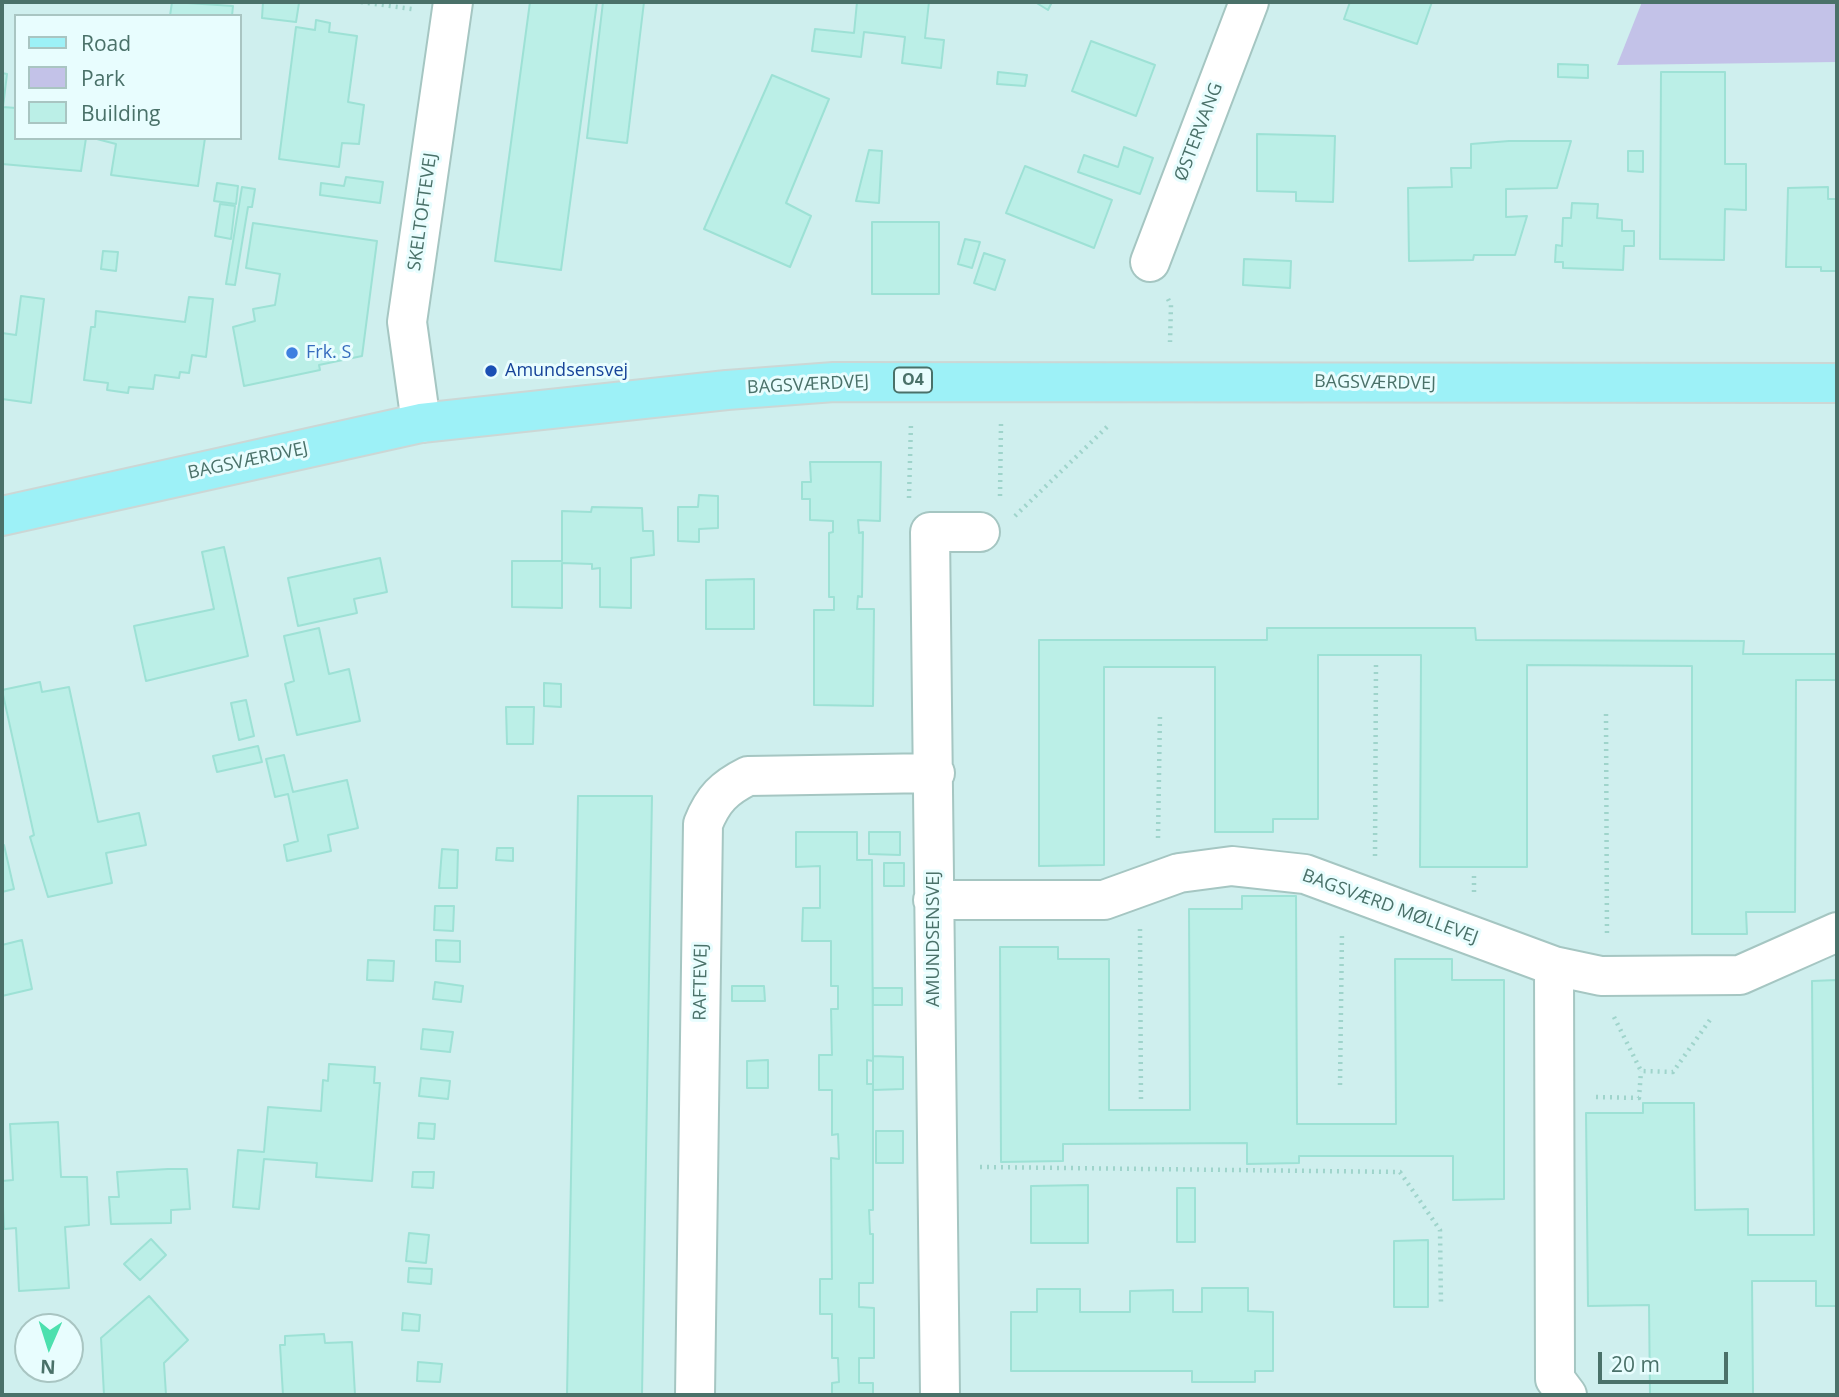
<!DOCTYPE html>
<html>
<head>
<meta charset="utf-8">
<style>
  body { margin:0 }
  #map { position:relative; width:1839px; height:1397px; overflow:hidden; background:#e2fafb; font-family:"Open Sans",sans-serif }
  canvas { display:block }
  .frame { position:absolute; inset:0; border:4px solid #4a7169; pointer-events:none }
  .legend { position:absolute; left:14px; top:14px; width:228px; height:126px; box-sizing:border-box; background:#e8fdfe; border:2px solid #a9c5c2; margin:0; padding:9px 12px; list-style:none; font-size:21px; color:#4a7169 }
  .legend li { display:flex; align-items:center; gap:14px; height:35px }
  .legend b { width:35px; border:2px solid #a9c5c2 }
  .north { position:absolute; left:14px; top:1313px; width:70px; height:70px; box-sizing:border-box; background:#e8fdfe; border:2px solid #a9c5c2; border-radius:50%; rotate:183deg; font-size:19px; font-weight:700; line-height:28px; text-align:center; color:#4a7169 }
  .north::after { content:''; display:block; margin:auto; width:24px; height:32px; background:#4ce0ae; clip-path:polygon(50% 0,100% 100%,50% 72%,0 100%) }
  .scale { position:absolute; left:1598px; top:1352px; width:130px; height:32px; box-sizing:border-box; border:4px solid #4a7169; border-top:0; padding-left:9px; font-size:21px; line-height:24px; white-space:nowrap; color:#4a7169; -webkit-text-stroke:5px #e8fdfe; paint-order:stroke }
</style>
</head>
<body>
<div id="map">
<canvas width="1839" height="1397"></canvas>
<div class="frame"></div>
<ul class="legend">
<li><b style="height:9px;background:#9df1f7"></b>Road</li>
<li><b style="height:19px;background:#c3c2e8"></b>Park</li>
<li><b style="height:19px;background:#bbefe7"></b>Building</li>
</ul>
<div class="north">N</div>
<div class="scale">20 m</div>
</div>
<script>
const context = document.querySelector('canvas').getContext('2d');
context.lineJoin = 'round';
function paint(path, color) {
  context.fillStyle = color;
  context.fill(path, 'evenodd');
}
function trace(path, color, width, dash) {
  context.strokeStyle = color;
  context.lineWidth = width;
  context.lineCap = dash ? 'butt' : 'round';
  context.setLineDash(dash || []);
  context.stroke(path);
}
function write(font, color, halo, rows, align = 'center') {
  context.font = font + ' "Open Sans",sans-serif';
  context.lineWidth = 6;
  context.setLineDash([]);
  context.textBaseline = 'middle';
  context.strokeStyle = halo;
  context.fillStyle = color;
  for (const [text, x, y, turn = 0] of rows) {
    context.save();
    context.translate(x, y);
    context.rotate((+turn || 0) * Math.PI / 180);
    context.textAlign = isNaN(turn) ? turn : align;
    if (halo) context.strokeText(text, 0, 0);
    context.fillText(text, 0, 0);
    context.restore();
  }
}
paint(new Path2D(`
  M2 2H1837V1395H2ZM16 16H240V138H16ZM28 1327H70V1369H28Z`), '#cfefee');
paint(new Path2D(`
  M1642 2H1837V62L1617 65Z`), '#c3c2e8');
const building = new Path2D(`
  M172 2 233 6 232 16H170Z
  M263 2 299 3 296 22 262 18Z
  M530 2H597L561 270 495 261Z
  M603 2H644L627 143 587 138Z
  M857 2H929L925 38 944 40 941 68 902 63 905 37 864 32 861 57 812 51 815 29 854 33Z
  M1035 2H1052L1048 10Z
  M1350 2H1432L1417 44 1344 19Z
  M316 20 330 23 329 32 357 36 348 102 364 105 359 144 342 143 339 167 279 159 296 27 315 30Z
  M1091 41 1155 65 1136 116 1072 91Z
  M1558 64 1588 65V78L1558 77Z
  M998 72 1027 75 1025 86 997 84Z
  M1661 72H1725V164H1746V210L1725 209 1724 260 1660 259Z
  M2 73 7 74 3 107 16 108V138H86L81 171 2 164Z
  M772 75 829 99 786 203 811 216 790 267 704 229Z
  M1257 134 1335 136 1333 202 1296 201V192L1257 191Z
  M93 138H205L198 186 111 175 116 144Z
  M1509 141H1571L1557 188 1506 189V217L1527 216 1515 255H1474L1473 260 1409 261 1408 188 1452 187 1451 168H1471V144Z
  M1124 147 1153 158 1140 194 1078 172 1084 155 1118 167Z
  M869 150 882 151 879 203 856 201Z
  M1628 151H1643V172L1628 171Z
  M1025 166 1112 200 1094 248 1006 213Z
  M346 177 383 182 380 203 320 195 321 183 344 186Z
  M217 183 238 186 236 204 214 201Z
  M242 187 255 189 252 207H248L235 285 226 284Z
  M1828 187V199H1837V271H1821V267H1786L1788 188Z
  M1572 203 1598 204 1597 218 1622 220V231H1634V246H1624L1623 270 1563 268V262H1555L1556 245 1562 246 1563 218H1571Z
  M220 204 235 206 231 239 215 236Z
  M872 222H939V294H872Z
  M253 223 377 241 362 356 319 365 320 370 244 386 233 327 255 321 253 309 275 305 280 274 246 268Z
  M965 239 980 242 972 268 958 264Z
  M103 251 118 252 116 271 101 269Z
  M984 253 1005 260 995 290 974 283Z
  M1244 259 1291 261 1290 288 1243 285Z
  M21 296 44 299 31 403 2 399V333L16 335Z
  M189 297 213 299 206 357 192 355 189 373 180 372 179 378 155 375 153 389 129 387 128 393 107 390 108 383 84 380 91 327H95L96 311 185 322Z
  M810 462H881L880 521 858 520 859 533 863 532 862 597 858 596 857 609H874L873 706 814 705V610H834V597H829V533L833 532V521L810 520V499H802V482H811Z
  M699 495 718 496V528L699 529V542L678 541V507H698Z
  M592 507 642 508 643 531H653L654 555 631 558V608L600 607V568L592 569V564L562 563V608L512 607V561H562V511L591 512Z
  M224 547 248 656 146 681 134 626 214 609 202 552Z
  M380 558 387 592 354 599 357 613 298 626 288 578Z
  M754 579V629H706V580Z
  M319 628 329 674 349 669 360 721 297 735 285 684 294 681 284 636Z
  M1267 628H1475L1476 640 1744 641 1743 654H1837V680H1796L1795 912H1746L1747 934H1692V666L1527 665V867H1420L1421 655H1318V819H1273V832H1215V667H1104V865L1039 866V640H1267Z
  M40 682 42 692 69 687 98 822 139 813 146 845 106 853 112 883 48 897 30 837 34 835 2 690Z
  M544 683 561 684V707L544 706Z
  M246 700 254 736 239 740 231 703Z
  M506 707H534L533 744H507Z
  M258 746 262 762 217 772 213 756Z
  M284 755 293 792 347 780 358 828 328 835 331 851 287 861 284 845 298 841 288 794 275 797 266 759Z
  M578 796H652L642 1395H567Z
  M796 832H857V860H872L873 1061 867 1060V1084H873V1210H869L870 1234H873V1283H859V1307L874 1308V1358H859V1383H873V1395H832V1383L839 1382 838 1358H832V1314H820V1279H832L831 1158 839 1159 838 1134 832 1135V1090H819V1055H832L831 1009H838V986H831V941H802L803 908H820V866L796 867Z
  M869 832H900V855L869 854Z
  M4 845 14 889 2 892V846Z
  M497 848H513V861L496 860Z
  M442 849 458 850 457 888H439Z
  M884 863H904V886H884Z
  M1242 896H1296L1297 1124H1396L1395 959H1452V980H1504V1199L1453 1200V1156H1299V1163L1247 1164V1143L1063 1144V1161L1001 1162 1000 947H1058V959H1109V1110H1190L1189 909H1242Z
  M435 906H454L453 931 434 930Z
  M22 940 32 989 2 996V945Z
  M436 940 460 941V962L436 961Z
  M368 960 394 961 393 981 367 980Z
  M1837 980V1306H1816V1281H1752L1753 1395H1650L1649 1305 1588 1306 1586 1113H1643V1103H1694L1695 1210 1748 1209V1235H1814L1812 981Z
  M435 982 463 986 461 1002 433 999Z
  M732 986H764L765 1001H732Z
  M873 988H902V1005H873Z
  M423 1029 453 1032 450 1052 421 1049Z
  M873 1056 903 1057V1089L873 1090Z
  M768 1060V1088H747V1061Z
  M329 1064 375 1067 374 1083H380L372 1181 316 1177 317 1163 264 1159 259 1209 233 1207 238 1150 264 1152 268 1107 321 1111 323 1080 328 1081Z
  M421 1078 450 1081 448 1099 419 1096Z
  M58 1122 61 1177H87L89 1225 65 1227 69 1288 19 1291 16 1228 4 1229 2 1184V1181L13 1180 10 1124Z
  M419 1123 435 1124 434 1139 418 1138Z
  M876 1131H903V1163H876Z
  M168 1169H187L190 1209 171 1210V1223L111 1224 109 1197H119L117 1172Z
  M413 1172H434L433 1188 412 1187Z
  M1088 1185V1243H1031V1186Z
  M1177 1188H1195V1242H1177Z
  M409 1233 429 1235 426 1263 406 1261Z
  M151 1239 166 1255 140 1280 124 1264Z
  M1428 1240V1307H1394V1241Z
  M409 1268 432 1269 431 1284 408 1282Z
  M1202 1288H1248V1311L1273 1312V1371H1255V1382H1192V1371H1011V1312H1037V1289H1080V1312H1130V1291L1173 1290V1312H1202Z
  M149 1296 188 1340 164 1363 166 1395H104L101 1338Z
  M403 1313 420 1315 419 1331 402 1330Z
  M324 1334 325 1343 352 1342 355 1395H283L280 1345H285V1336Z
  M418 1362 442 1364 440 1382 417 1381Z`);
paint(building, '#bbefe7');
trace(building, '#9de1d5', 2);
const minor = new Path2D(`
  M1150 262 1249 2
  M421 423 407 322 453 2
  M933 900H1104L1179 873 1232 866 1305 874 1554 966 1601 976 1740 975 1837 932
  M1554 966 1555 1379 1567 1395
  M695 1395 703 824C713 799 724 788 748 776L935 773
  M940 1395 930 532H980`);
const major = new Path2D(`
  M2 516 421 423 727 390 834 382 1837 383`);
trace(minor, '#a5c6c2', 42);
trace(major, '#ccd7d5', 42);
trace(new Path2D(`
  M361 2 412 9
  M1168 299 1171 305 1170 342
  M1000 496 1001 424
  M909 498 911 423
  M1015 516 1110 424
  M1606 714 1607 937
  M1158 838 1160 713
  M1375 856 1376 664
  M1474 892V872
  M1140 929 1141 1103
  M1614 1017 1641 1071 1673 1072 1712 1017
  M1340 1085 1342 932
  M1596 1097 1639 1098 1641 1071
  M980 1167 1400 1172 1440 1230 1441 1305`), '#9fd4cb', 4.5, [2, 5]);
trace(minor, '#fff', 38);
trace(major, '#9df1f7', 38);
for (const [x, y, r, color] of [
  [292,353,7,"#3f7fe0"],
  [491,371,7,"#1a4fb4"]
]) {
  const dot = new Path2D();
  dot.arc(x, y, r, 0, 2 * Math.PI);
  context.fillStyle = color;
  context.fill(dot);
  trace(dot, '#e8fdfe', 2.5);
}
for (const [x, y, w] of [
  [913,380,38]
]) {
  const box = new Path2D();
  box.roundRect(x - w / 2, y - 12.5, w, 25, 5);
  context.fillStyle = '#e8fdfe';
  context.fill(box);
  trace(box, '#4a7169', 2);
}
write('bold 16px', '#4a7169', null, [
  ["O4",913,380]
]);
write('18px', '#4a7169', '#e8fdfe', [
  ["ØSTERVANG",1199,132,-69],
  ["SKELTOFTEVEJ",423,212,-82],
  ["BAGSVÆRDVEJ",1375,383,1],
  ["BAGSVÆRDVEJ",808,385,-3],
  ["BAGSVÆRDVEJ",248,461,-12],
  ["BAGSVÆRD MØLLEVEJ",1390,907,20],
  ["AMUNDSENSVEJ",934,939,-90],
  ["RAFTEVEJ",701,982,-89]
]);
write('18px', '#366cbe', '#e8fdfe', [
  ["Frk. S",306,353]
], 'left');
write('18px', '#164399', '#e8fdfe', [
  ["Amundsensvej",505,371]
], 'left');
</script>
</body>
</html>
